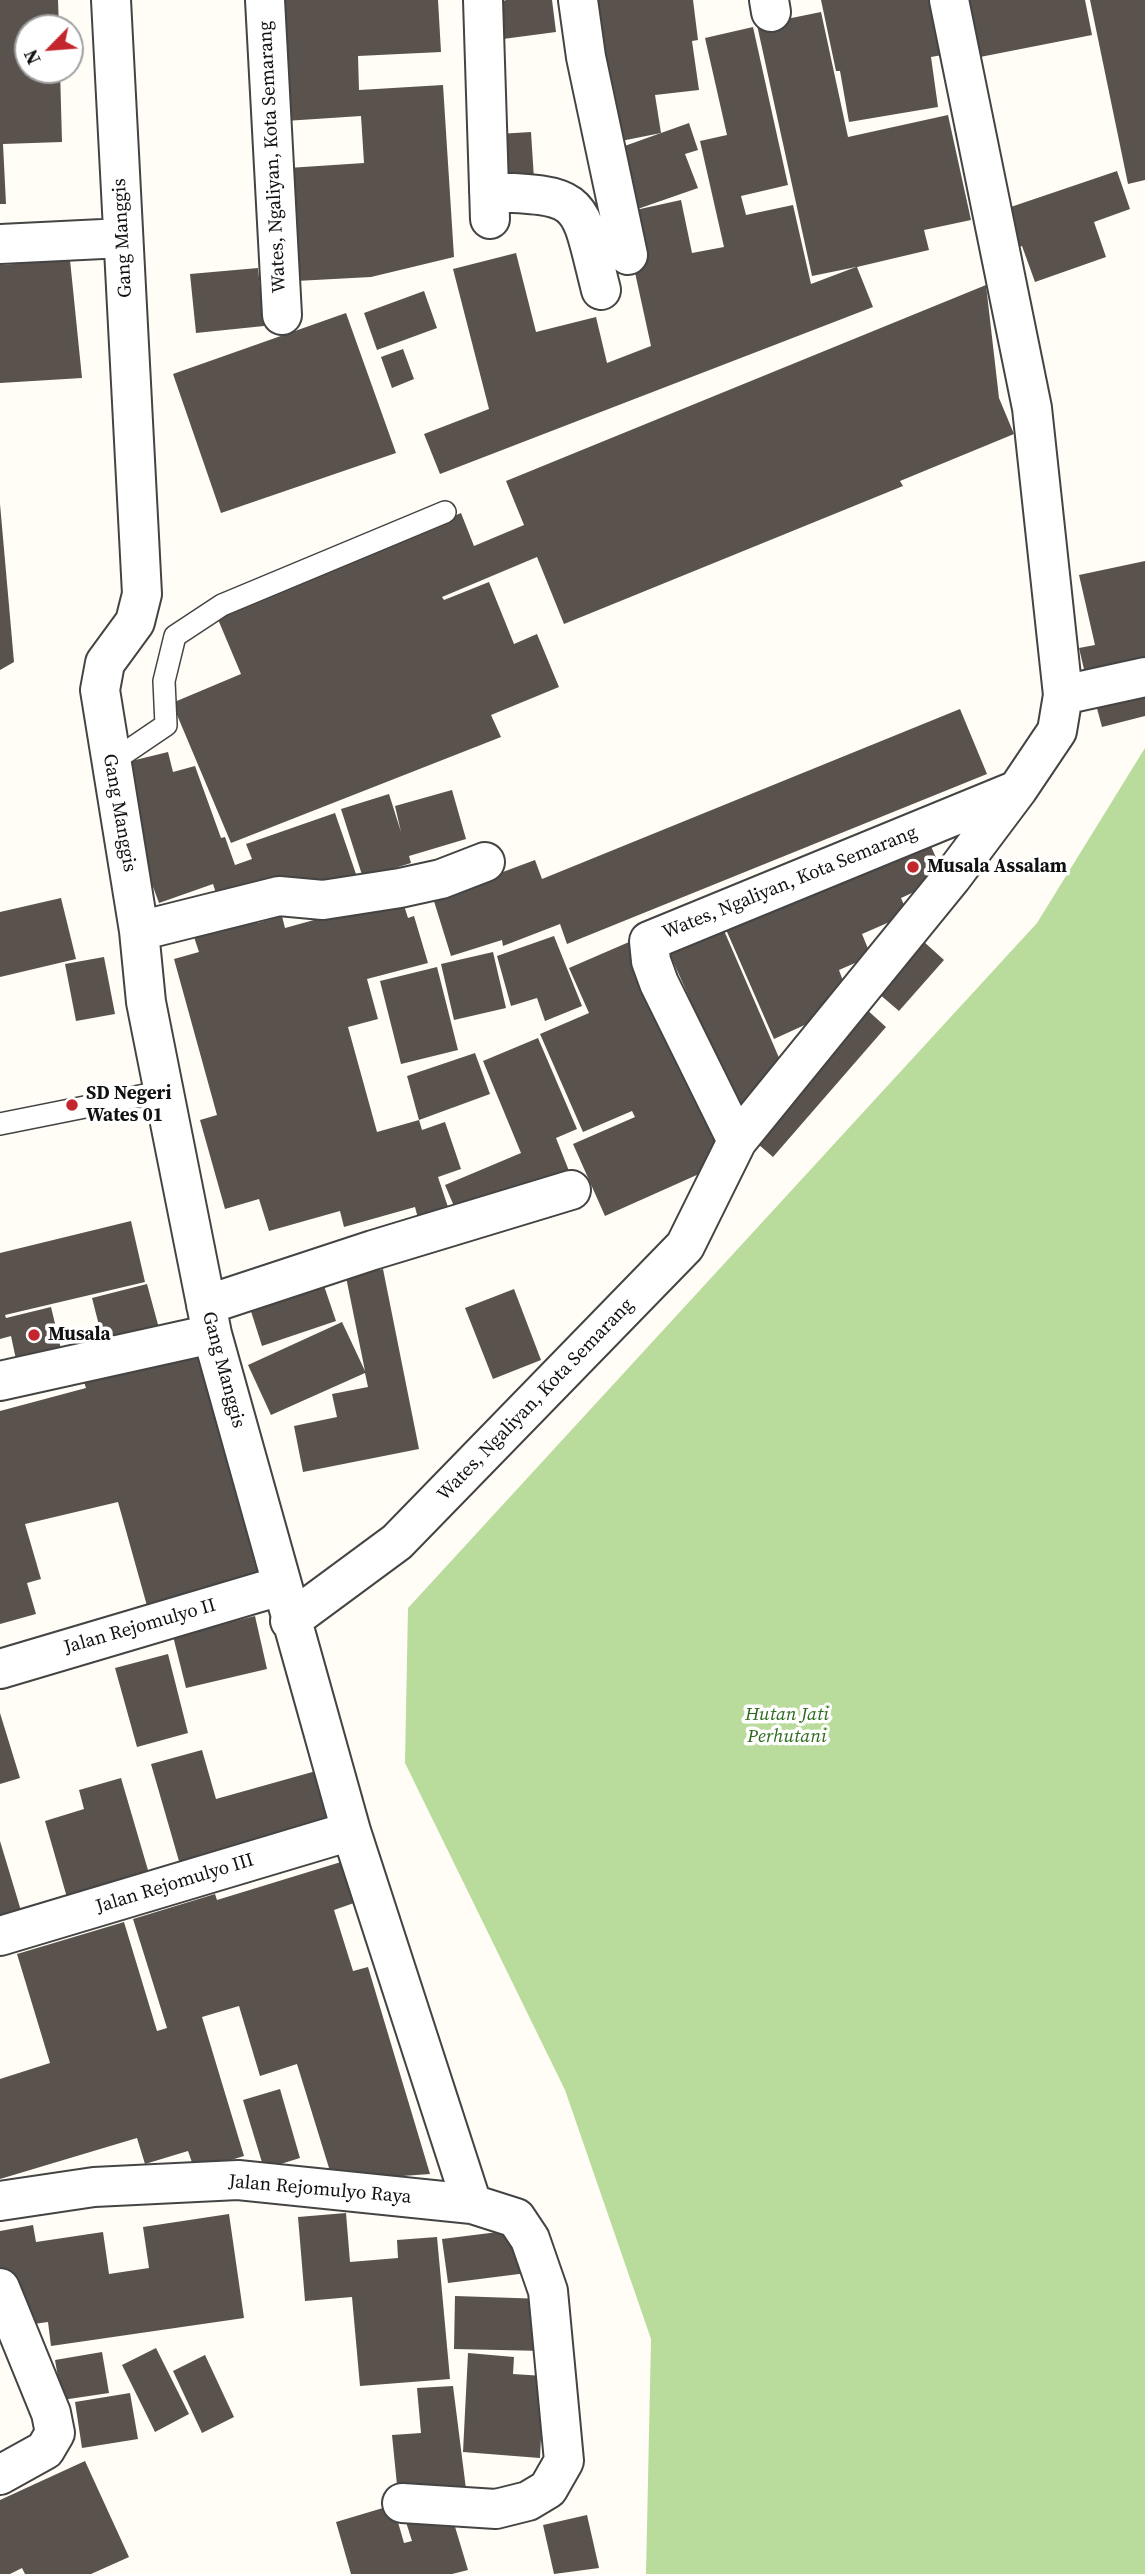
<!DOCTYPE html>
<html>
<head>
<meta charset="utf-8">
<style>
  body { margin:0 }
  #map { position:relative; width:1145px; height:2574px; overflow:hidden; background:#fffdf5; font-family:"Source Serif 4",serif }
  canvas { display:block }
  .north { position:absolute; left:14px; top:14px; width:70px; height:70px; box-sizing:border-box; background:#fff; border:2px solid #a0a0a0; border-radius:50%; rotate:245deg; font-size:19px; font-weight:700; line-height:28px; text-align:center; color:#111 }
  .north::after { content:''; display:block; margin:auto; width:24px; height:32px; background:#c4262e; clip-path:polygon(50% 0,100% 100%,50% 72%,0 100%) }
</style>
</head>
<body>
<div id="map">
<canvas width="1145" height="2574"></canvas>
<div class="north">N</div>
</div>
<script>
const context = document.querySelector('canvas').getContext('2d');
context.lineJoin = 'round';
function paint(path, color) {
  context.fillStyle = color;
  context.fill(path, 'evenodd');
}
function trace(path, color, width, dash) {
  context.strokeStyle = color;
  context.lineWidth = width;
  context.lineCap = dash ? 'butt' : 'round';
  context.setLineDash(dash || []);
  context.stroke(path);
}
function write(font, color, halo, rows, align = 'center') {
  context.font = font + ' "Source Serif 4",serif';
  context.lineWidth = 7;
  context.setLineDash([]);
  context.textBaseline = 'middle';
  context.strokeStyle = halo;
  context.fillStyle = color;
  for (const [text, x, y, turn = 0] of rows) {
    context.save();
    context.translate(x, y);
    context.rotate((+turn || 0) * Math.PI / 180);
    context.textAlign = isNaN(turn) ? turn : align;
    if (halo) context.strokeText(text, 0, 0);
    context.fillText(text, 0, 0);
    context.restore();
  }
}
paint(new Path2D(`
  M1145 748V2574H646L651 2339 565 2090 405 1763 408 1608 1037 923Z`), '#b9dc9c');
paint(new Path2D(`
  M0 0H58L59 28H28V70H60L62 142 3 144 6 204H0Z
  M278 0H438L441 52 358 56 359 90 443 85 454 257 371 277 296 281 288 168 364 163 361 116 285 121Z
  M506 0H552L556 32 503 39 498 3Z
  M591 0H693L698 40 692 41 699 90 655 95 661 133 689 123 698 150 685 154 698 188 629 212 619 148 661 133 611 143Z
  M821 0H939L948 54 931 57 938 107 849 122 840 71H836Z
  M964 0H1085L1092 35 975 58Z
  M1090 0H1145V180L1128 184Z
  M821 12 848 137 948 115 971 220 924 230 929 250 857 267 873 307 440 474 424 434 489 409 453 269 516 253 536 332 596 317 607 363 651 346 622 213 681 200 692 253 724 247 700 141 727 135 705 38 753 27 788 185 741 196 746 215 793 205 811 284 856 267 812 276 757 25Z
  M531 132 534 179 502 182 498 134Z
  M1117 171 1130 209 1094 222 1106 257 1035 282 1022 246 1009 250 996 212Z
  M70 260 82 378 0 383V265Z
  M258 268 264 326 196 333 190 274Z
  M986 285 999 398 1014 434 900 481 903 486 564 624 537 557 442 597 444 600 489 582 514 644 537 634 559 687 491 715 501 737 231 843 172 703 241 674 217 617 461 513 474 546 524 525 506 481Z
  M424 291 437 328 377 350 364 313Z
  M346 313 396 453 221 513 173 374Z
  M403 349 414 379 392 388 381 357Z
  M0 504 14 662 0 670Z
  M1145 561V669L1087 682 1079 648 1095 645 1079 575Z
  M1145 689V716L1102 727 1095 701Z
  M960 709 987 774 567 944 560 924 503 946 502 940 451 956 433 898 535 860 542 879Z
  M168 752 173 772 195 766 221 838 225 837 235 865 252 859 246 844 335 813 356 874 304 892 219 902 213 884 159 903 145 865 123 763Z
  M452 790 466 839 409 856 411 863 363 878 341 809 389 794 401 832 395 806Z
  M926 835 945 878 901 898 908 914 862 934 871 956 839 970 843 981 820 1018 774 1039 724 925Z
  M401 896 408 918 414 916 428 963 367 979 378 1019 348 1027 377 1132 419 1120 422 1130 445 1122 461 1169 438 1177 450 1213 419 1222 415 1207 344 1227 340 1211 269 1231 259 1199 225 1209 200 1120 217 1115 174 959 199 952 192 931 255 914 257 923 282 916 285 928Z
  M61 898 76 959 0 977V912Z
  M719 919 780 1060 738 1108 665 943Z
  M554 936 582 1006 545 1021 537 998 511 1006 497 956Z
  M923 941 944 960 899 1011 878 993Z
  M629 942 720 1147 699 1174 605 1216 573 1144 635 1117 632 1111 583 1132 540 1034 589 1013 569 968Z
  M493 952 506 1008 454 1020 441 964Z
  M104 957 115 1014 76 1021 65 964Z
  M437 967 458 1050 401 1064 380 981Z
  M865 1008 886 1027 773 1157 751 1138Z
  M538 1038 577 1129 556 1138 569 1171 459 1218 445 1185 521 1153 483 1061Z
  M475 1053 490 1094 419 1120 407 1076Z
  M131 1221 145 1282 5 1315 6 1318 51 1307 62 1353 17 1364 11 1336 0 1339V1253Z
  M383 1269 419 1449 303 1472 294 1426 337 1417 332 1394 368 1387 365 1373 271 1415 248 1365 342 1322 365 1371 346 1277Z
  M321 1277 336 1321 262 1346 248 1302Z
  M147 1284 160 1332 104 1345 92 1298Z
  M514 1289 541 1360 493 1379 465 1308Z
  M196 1351 260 1582 149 1613 118 1502 25 1524 41 1579 27 1583 36 1614 0 1624V1411L86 1388 84 1382Z
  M255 1616 267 1669 186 1688 173 1636Z
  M168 1654 188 1733 137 1747 115 1668Z
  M0 1713 20 1778 0 1784Z
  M202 1750 216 1799 316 1771 331 1825 181 1868 151 1764Z
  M121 1778 150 1877 68 1901 45 1821 84 1809 79 1790Z
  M0 1841 22 1914 0 1920Z
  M341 1862 354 1903 334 1910 353 1971 368 1967 430 2174 333 2181 297 2064 260 2076 239 2006 202 2017 244 2156 195 2171 188 2151 145 2164 137 2138 0 2179V2079L50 2063 17 1954 124 1922 157 2031 167 2028 133 1919 215 1894 217 1900Z
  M280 2089 300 2158 264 2169 243 2100Z
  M346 2213 350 2262 398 2258 397 2240 437 2237 450 2379 360 2386 352 2297 305 2301 298 2217Z
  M229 2214 244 2318 51 2346 48 2322 19 2326 0 2278V2231L33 2225 36 2242 103 2232 109 2274 149 2268 143 2227Z
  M522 2229 527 2273 448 2283 442 2239Z
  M455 2296 545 2299 544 2351 454 2349Z
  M156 2348 189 2414 155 2432 122 2365Z
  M102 2352 109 2393 62 2400 55 2360Z
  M468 2353 514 2357 513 2374 544 2376 540 2458 463 2452Z
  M205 2355 234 2417 202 2433 173 2371Z
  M453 2386 466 2489 398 2495 392 2435 421 2433 417 2388Z
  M130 2393 138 2439 82 2448 75 2402Z
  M85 2461 129 2557 91 2574H25L22 2568 10 2574H0V2500Z
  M393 2505 404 2543 412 2541 406 2522 450 2510 468 2570 452 2574H351L336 2522Z
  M587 2515 599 2568 554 2574 543 2525Z`), '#5a524d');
const service = new Path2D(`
  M110 763 166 725 164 681 175 636 222 605 445 512
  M0 1124 165 1091`);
const minor = new Path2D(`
  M111 0 142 594 135 622 105 663 100 690 139 931 146 1002 212 1334 351 1831 472 2204
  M265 0 282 315
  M483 0 490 219
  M578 0 586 57 628 255
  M769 0 771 12
  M489 192C587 195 578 200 601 290
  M0 244 123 238
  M1063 695 1145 677
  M139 931 279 896 323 900 400 888 441 879 485 862
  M737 1141 659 983 651 961 649 941 1017 790
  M206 1305 373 1250 571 1190
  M0 1381 212 1334
  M290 1621 397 1542 685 1246 737 1141 952 877 1018 789 1057 731 1063 695 1032 408 949 0
  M0 1669 280 1586
  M0 1936 351 1831
  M0 2201 94 2187 238 2180 472 2204 516 2218 530 2239 548 2291 564 2461 548 2489 528 2501 496 2509 402 2503
  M0 2288 51 2413 55 2433 45 2450 0 2475`);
trace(service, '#444', 24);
trace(minor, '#444', 42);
trace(service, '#fff', 21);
trace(minor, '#fff', 38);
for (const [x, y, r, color] of [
  [913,867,7,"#c4262e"],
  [72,1105,7,"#c4262e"],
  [34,1335,7,"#c4262e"]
]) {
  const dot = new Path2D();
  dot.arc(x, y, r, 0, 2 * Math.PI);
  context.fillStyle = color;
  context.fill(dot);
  trace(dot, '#fff', 2.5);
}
write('19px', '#111', '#fff', [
  ["Wates, Ngaliyan, Kota Semarang",273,157,-93],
  ["Gang Manggis",123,238,-93],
  ["Gang Manggis",119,813,80],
  ["Wates, Ngaliyan, Kota Semarang",790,883,-22],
  ["Gang Manggis",223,1370,75],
  ["Wates, Ngaliyan, Kota Semarang",536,1400,-46],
  ["Jalan Rejomulyo II",140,1627,-16],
  ["Jalan Rejomulyo III",175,1884,-17],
  ["Jalan Rejomulyo Raya",320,2190,5]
]);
write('bold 19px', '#111', '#fff', [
  ["Musala Assalam",927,867],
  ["SD Negeri",86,1094],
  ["Wates 01",86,1116],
  ["Musala",48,1335]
], 'left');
write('italic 19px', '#2f6b1f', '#fff', [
  ["Hutan Jati",787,1715],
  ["Perhutani",787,1737]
]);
</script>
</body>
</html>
